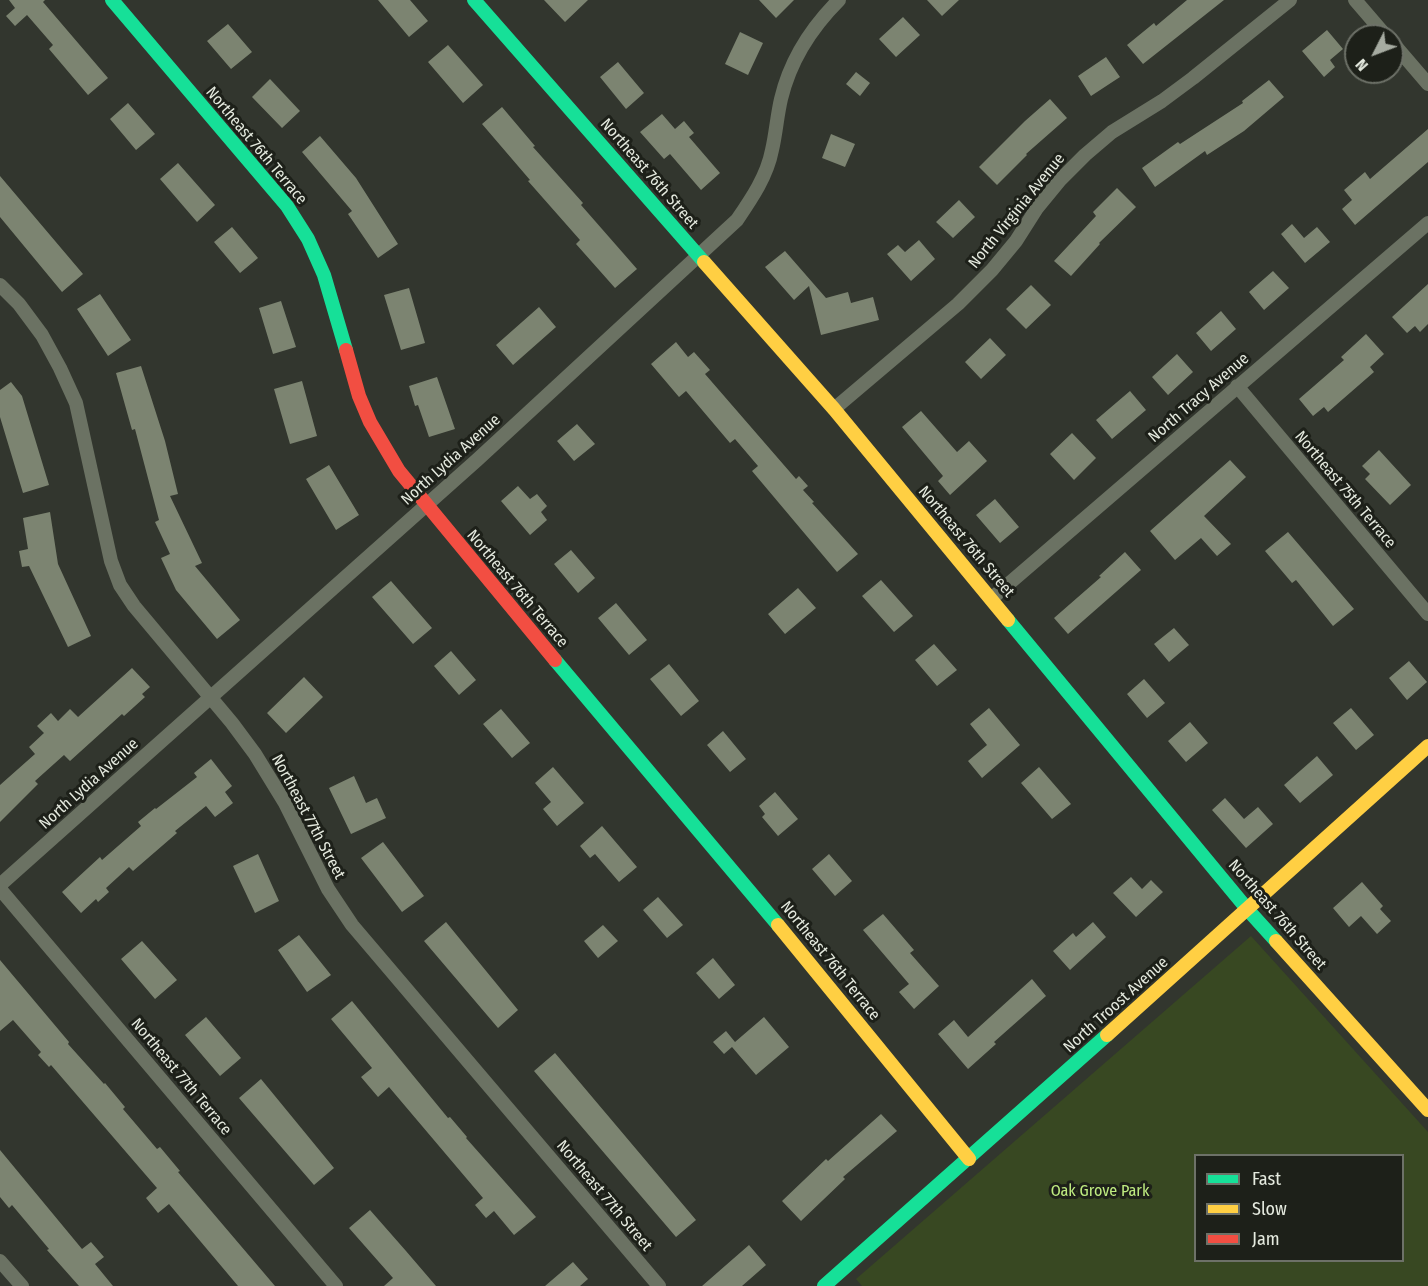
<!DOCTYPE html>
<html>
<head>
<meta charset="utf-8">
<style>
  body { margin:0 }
  #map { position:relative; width:1428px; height:1286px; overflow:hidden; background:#32362e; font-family:"Fira Sans Condensed",sans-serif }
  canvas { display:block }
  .legend { position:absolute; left:1194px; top:1154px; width:210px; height:108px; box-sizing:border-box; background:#1d2019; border:2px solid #6d7168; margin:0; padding:8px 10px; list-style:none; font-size:18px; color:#e5eadf }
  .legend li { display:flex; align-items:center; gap:12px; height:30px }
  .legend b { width:30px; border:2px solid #6d7168 }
  .north { position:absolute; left:1344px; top:24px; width:60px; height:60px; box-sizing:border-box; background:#1d2019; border:2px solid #6d7168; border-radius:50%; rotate:228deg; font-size:16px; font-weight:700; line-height:24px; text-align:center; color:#e5eadf }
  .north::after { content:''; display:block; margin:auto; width:21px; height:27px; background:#a6aba1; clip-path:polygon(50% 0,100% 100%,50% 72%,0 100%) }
</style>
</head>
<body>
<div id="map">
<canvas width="1428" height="1286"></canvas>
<ul class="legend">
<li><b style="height:8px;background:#16e098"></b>Fast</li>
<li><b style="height:8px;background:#ffcf43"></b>Slow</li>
<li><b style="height:8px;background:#f24e42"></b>Jam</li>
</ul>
<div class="north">N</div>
</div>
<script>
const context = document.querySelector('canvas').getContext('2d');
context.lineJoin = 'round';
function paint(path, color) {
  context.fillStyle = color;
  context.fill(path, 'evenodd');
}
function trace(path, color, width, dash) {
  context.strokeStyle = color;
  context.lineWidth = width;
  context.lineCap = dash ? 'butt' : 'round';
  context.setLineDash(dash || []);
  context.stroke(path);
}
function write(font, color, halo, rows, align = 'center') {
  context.font = font + ' "Fira Sans Condensed",sans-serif';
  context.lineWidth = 6;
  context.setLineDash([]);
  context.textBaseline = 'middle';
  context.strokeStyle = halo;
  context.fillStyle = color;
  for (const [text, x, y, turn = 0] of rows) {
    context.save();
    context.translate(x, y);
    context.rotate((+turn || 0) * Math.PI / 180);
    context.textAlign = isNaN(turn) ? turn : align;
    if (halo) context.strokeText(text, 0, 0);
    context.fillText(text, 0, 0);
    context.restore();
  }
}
paint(new Path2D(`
  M1251 936 1428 1132V1286H862L856 1279ZM1196 1156H1402V1260H1196Z`), '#384822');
paint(new Path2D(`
  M9 0H45L43 2 108 78 88 95 49 49 53 45 27 15 15 26 6 16 15 8Z
  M378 0H410L428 21 409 37Z
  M544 0H588L565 22Z
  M759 0H794L776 18Z
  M927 0H959L942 16Z
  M1187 0H1224L1143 64 1127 45 1154 23 1156 26Z
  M903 17 920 35 896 57 879 39Z
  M228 24 252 52 231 69 207 41Z
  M1327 30 1343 49 1330 60 1335 67 1324 77 1302 51Z
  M740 32 763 43 748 75 725 64Z
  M448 45 483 85 463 103 428 62Z
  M1106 57 1120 77 1091 96 1078 76Z
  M618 62 644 93 626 109 600 77Z
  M856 72 870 83 860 96 846 84Z
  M270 79 300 111 282 128 252 97Z
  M1269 80 1284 97 1244 131 1207 155 1205 151 1155 187 1142 168 1178 142 1180 144 1243 103 1242 101Z
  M1050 99 1067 118 1026 154 1027 155 997 185 979 167 1025 121Z
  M128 103 155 134 136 150 110 119Z
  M502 107 535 146 533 147 583 203 581 205 637 269 615 288 576 244 580 240 528 181 530 180 482 124Z
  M662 114 675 129 684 121 694 133 689 137 720 173 701 190 670 154 664 159 640 132Z
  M1428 129V162L1355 225 1342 209 1352 200 1344 190 1365 172 1370 179Z
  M831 134 855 144 845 167 822 158Z
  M320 136 356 178 398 244 378 258 348 214 352 211 302 152Z
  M178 163 215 205 197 222 160 179Z
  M0 176 83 274 62 292 0 217Z
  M1117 188 1136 207 1099 243 1100 244 1071 276 1054 261 1096 216 1093 212Z
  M959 200 975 217 953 238 936 222Z
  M1292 224 1304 238 1317 227 1330 242 1305 263 1281 234Z
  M232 227 258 258 240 273 214 242Z
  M919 240 935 259 911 281 887 254 898 245 905 252Z
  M785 251 826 298 848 292 851 303 873 297 879 320 821 335 809 286 794 300 765 267Z
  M1273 271 1289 288 1264 310 1249 292Z
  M1428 284V324L1420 332 1415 326 1407 333 1392 317Z
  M1031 285 1051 305 1026 329 1006 309Z
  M409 288 425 343 401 350 384 295Z
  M100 294 131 340 108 356 77 309Z
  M281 301 296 347 273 354 259 308Z
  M539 307 556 327 513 365 496 345Z
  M1221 311 1236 329 1211 351 1196 333Z
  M1366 334 1384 354 1370 367 1374 372 1328 412 1324 407 1313 416 1299 399 1344 360 1341 357Z
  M990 338 1006 355 981 379 965 362Z
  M676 342 688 357 694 352 710 370 705 374 796 479 799 476 808 486 803 490 814 502 812 503 858 554 837 572 752 471 758 466 735 439 730 443 686 391 679 397 651 364Z
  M1177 354 1193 372 1168 395 1152 377Z
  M141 366 165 441 178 494 170 496 202 563 195 566 240 620 217 639 176 590 161 558 170 554 155 522 159 520 135 429 132 430 116 373Z
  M437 377 455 429 429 437 418 405 415 406 409 386Z
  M302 381 317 436 290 444 274 389Z
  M11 382 22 396 49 485 23 493 0 417V390Z
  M1130 391 1146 410 1112 439 1096 420Z
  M921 411 957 452 969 441 987 461 950 495 938 481 943 476 902 427Z
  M577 424 595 444 574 461 557 441Z
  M1072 433 1096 458 1074 480 1050 454Z
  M1379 450 1411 485 1390 505 1365 479 1370 474 1362 466Z
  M1230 460 1246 477 1204 516 1231 544 1217 556 1201 538 1175 560 1150 531Z
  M329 465 359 515 336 530 306 479Z
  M518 486 530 499 537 494 547 506 541 512 547 520 530 535 501 501Z
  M995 499 1019 527 1000 543 976 515Z
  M50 512 58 564 91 636 68 647 29 566 22 567 19 551 28 549 23 518Z
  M1288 532 1354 609 1333 626 1296 580 1292 583 1265 551Z
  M571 550 595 578 578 593 554 564Z
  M1125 552 1141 570 1068 634 1054 618 1101 577 1099 576Z
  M881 580 913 616 894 632 862 596Z
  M391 581 432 628 413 644 372 597Z
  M798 588 816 608 785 634 768 614Z
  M616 603 647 640 629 655 598 618Z
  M1174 628 1189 645 1169 662 1154 644Z
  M934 644 957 670 937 686 915 660Z
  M451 651 476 680 459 695 434 666Z
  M1409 661 1427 682 1407 700 1389 678Z
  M669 664 699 701 681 716 650 679Z
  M132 668 150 687 142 694 145 697 124 716 122 714 70 761 64 755 35 781 38 784 0 822V785L35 754 29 747 44 733 37 726 51 713 58 721 70 709 78 717Z
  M304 677 323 697 286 733 267 713Z
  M1144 679 1165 703 1147 718 1127 694Z
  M989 708 1020 745 982 778 968 761 987 745 970 724Z
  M1351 708 1374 735 1356 750 1333 723Z
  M501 709 530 743 512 758 483 724Z
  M1190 722 1208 743 1186 762 1168 741Z
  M723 731 746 759 730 772 707 745Z
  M1317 756 1333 775 1300 803 1284 785Z
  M211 759 232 786 225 792 233 803 215 817 206 806 175 831 177 833 133 871 129 867 106 888 109 892 98 902 96 899 81 913 62 892 100 857 102 860 141 826 138 822 155 808 156 809 197 777 194 773Z
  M553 767 584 803 557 826 543 809 551 802 535 783Z
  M1039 767 1071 804 1052 819 1021 783Z
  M354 776 366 803 377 798 386 818 351 834 329 788Z
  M775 792 798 819 778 836 762 817 765 814 759 806Z
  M1225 798 1244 819 1258 807 1273 824 1246 848 1212 810Z
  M602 826 637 867 619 882 595 854 590 858 580 846Z
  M383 842 424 896 402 912 361 858Z
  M258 854 279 901 255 913 233 866Z
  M829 854 852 881 835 896 812 869Z
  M1131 877 1142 889 1151 880 1163 892 1136 917 1113 893Z
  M1362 882 1383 906 1380 909 1391 921 1377 934 1361 916 1349 927 1333 908Z
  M658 897 683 925 667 938 643 910Z
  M883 914 914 950 910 953 939 986 914 1009 899 992 909 984 863 930Z
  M446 922 518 1010 498 1028 424 941Z
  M1093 922 1106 937 1070 970 1053 951 1073 933 1076 937Z
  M603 925 618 941 598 958 584 941Z
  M299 935 331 975 307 992 278 950Z
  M142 941 177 980 155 999 121 959Z
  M713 958 735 985 719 999 696 973Z
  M0 960 69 1042 68 1044 104 1084 105 1083 125 1107 123 1109 157 1149 160 1147 180 1171 178 1172 275 1286H238L169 1204 158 1213 146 1198 157 1188 51 1065 49 1067 38 1055 41 1052 13 1020 0 1031Z
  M1032 979 1046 996 994 1042 996 1044 968 1069 938 1034 954 1020 968 1037Z
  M352 1001 448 1118 450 1117 467 1137 466 1138 536 1217 514 1235 494 1211 486 1218 475 1205 483 1198 389 1087 378 1097 361 1077 372 1068 331 1019Z
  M206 1017 241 1058 220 1076 185 1035Z
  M764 1017 789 1047 756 1075 732 1047 724 1054 713 1042 726 1031 735 1042Z
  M555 1053 696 1220 676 1237 534 1071Z
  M261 1079 334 1168 314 1185 239 1098Z
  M881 1114 897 1131 843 1177 845 1179 801 1221 782 1201 826 1159 828 1161Z
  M0 1150 82 1249 91 1242 104 1257 95 1264 113 1286H79L47 1250 49 1249 12 1205 9 1208 0 1197Z
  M370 1210 406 1251 436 1286H384L393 1278 349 1228Z
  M749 1245 766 1265 742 1286H702Z
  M573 1262 588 1279 580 1286H545Z`), '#7c8471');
trace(new Path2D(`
  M1355 0 1386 36
  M1392 42 1428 84
  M0 285 19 304 42 335 60 368 76 403 111 561 120 585 134 606 232 723 255 754 285 803 328 889 352 925 659 1286
  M1237 386 1428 614
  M834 409 958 304 992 270 1016 241 1037 208 1060 180 1085 155 1112 132 1162 101 1193 78 1290 0
  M991 599 1428 223
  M0 885 477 460 737 220C752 198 767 176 772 150 776 133 777 116 781 99 790 61 812 27 839 0
  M0 889 336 1286
  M0 1261 22 1286`), '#6b7263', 14);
trace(new Path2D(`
  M112 0 287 206 308 239 324 275 346 350
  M474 0 704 262
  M1008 620 1248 910 1276 941
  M555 660 778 925
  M824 1286 1107 1035`), '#16e098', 14);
trace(new Path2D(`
  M704 262 834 409 1008 620
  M778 925 969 1159
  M1276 941 1428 1110
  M1107 1035 1428 746`), '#ffcf43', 14);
trace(new Path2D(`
  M346 350 359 396 370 422 399 471 555 660`), '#f24e42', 14);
write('16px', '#e5eadf', '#1d2019', [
  ["Northeast 76th Terrace",256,146,50],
  ["Northeast 76th Street",649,174,49],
  ["North Virginia Avenue",1017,211,-51],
  ["North Tracy Avenue",1199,398,-41],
  ["North Lydia Avenue",451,460,-42],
  ["Northeast 75th Terrace",1345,490,50],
  ["Northeast 76th Street",966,542,50],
  ["Northeast 76th Terrace",517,589,50],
  ["North Lydia Avenue",89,784,-42],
  ["Northeast 77th Street",308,817,62],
  ["Northeast 76th Street",1277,915,49],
  ["Northeast 76th Terrace",830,961,51],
  ["North Troost Avenue",1116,1005,-42],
  ["Northeast 77th Terrace",181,1077,50],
  ["Northeast 77th Street",604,1196,50]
]);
write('16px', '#bfec81', '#1d2019', [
  ["Oak Grove Park",1100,1192]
]);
</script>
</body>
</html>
